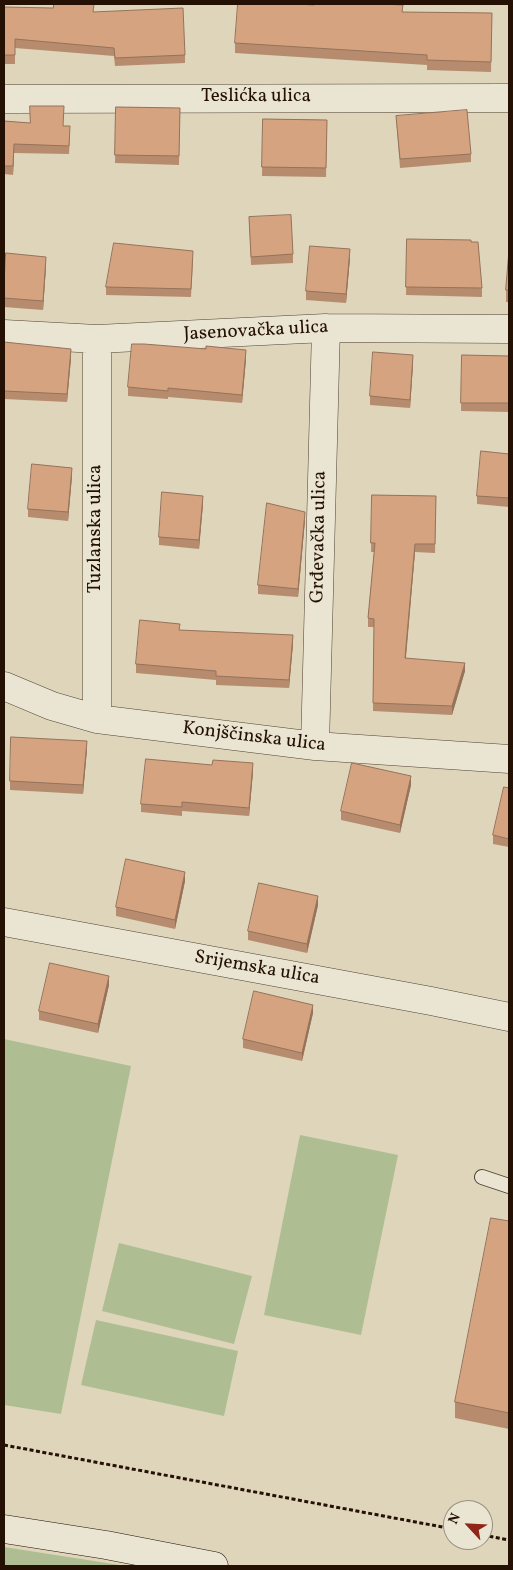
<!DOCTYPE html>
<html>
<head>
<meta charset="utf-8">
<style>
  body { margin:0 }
  #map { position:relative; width:513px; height:1570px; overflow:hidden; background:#ded5bb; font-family:Vollkorn,serif }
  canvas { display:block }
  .frame { position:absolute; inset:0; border:5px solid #241104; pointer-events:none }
  .north { position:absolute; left:443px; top:1500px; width:50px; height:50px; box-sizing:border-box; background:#eae4d3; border:1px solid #9b9080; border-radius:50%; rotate:295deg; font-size:14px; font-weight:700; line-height:20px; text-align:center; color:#241104 }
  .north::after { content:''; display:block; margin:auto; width:18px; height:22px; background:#8f2418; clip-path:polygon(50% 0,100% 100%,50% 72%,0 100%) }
</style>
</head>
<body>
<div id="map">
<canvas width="513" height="1570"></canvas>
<div class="frame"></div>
<div class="north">N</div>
</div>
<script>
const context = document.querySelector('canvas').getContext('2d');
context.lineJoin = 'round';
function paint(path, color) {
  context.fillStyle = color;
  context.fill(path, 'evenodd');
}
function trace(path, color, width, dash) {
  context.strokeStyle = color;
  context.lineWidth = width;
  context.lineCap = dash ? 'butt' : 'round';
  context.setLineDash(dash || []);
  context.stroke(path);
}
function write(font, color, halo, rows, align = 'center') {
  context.font = font + ' Vollkorn,serif';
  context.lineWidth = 4;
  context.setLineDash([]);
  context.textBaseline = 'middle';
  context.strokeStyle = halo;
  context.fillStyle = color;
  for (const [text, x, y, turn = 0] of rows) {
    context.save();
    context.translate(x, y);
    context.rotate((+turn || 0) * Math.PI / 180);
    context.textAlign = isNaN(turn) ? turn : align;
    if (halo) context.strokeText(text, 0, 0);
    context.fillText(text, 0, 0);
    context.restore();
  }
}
paint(new Path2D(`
  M4 1039 131 1066 61 1414 4 1405Z
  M300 1135 398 1155 361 1335 264 1315Z
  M119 1243 252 1276 234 1344 102 1311Z
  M96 1320 238 1351 224 1416 81 1385Z
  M4 1547 126 1566H4Z`), '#afbe92');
const service = new Path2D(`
  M482 1177 509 1186`);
const minor = new Path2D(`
  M4 99 509 98
  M4 334 97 339 326 328 509 329
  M4 686 52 706 97 719 315 746 509 759
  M97 719V339
  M315 746 326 328
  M4 922 431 1001 509 1017`);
const secondary = new Path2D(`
  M4 1529 106 1545 214 1566`);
trace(service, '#524232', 16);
trace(minor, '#524232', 29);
trace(secondary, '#241104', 29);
trace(new Path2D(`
  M4 1445 453 1529
  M483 1535 509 1540`), '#241104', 3, [4, 2.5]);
trace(service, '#eae4d3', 14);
trace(minor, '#eae4d3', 28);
trace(secondary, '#eae4d3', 28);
paint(new Path2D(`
  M4 7 94 12 185 55V63L115 66 114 56 15 48V64H4Z
  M403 12 492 13 491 72 427 70V65L235 53V43Z
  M116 107 180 108 179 165 115 163Z
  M396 116 471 154V162L400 168Z
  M263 119 327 120 326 177 262 176Z
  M4 121 63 126 70 135 69 154 14 153 13 175 4 174Z
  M249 217 293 254V263L251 265Z
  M407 239 471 242 482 288V297L406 295Z
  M509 251V302H506V290Z
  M350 258 346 303 306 300V291Z
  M193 260 191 297 106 295V287Z
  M46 266 43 310 4 307V284Z
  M4 342 71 358 67 402 4 399Z
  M462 355 509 356V412L461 411Z
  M246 359 242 403 168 397V399L128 396V387Z
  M413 364 410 408 370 405V396Z
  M509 454V507L477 504V496Z
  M72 476 68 521 28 517V509Z
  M372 495 436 496 435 553 415 552 406 658 465 671 452 715 373 711 374 627H368V618L374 552H371Z
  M203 504 199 549 159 545V537Z
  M305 520 298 597 258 594V585Z
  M180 630 293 644 289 688 216 685V680L136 673V664Z
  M87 749 83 794 10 790V781Z
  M253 772 249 816 182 811V816L141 812V804Z
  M411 785 400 833 341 820V811Z
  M509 788V847L493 844V835Z
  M185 881 175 929 116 916V907Z
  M318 905 307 953 248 940V931Z
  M109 985 98 1033 39 1020V1011Z
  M313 1013 302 1061 243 1048V1039Z
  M509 1221V1429L455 1418V1402Z`), '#b78c6e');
paint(new Path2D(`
  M14 144V153L13 175V166Z
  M350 249V258L346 303V294Z
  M46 257V266L43 310V301Z
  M71 349V358L67 402V394Z
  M246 350V359L242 403V395Z
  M413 355V364L410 408V400Z
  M72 468V476L68 521V512Z
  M203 496V504L199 549V540Z
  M305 512V520L298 597V589Z
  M415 544V552L405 666V658Z
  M293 635V644L289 688V680Z
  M465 663V671L452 715V706Z
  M87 741V749L83 794V785Z
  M253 763V772L249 816V808Z
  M411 776V785L400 833V825Z
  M185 872V881L175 929V920Z
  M318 896V905L307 953V944Z
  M109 976V985L98 1033V1024Z
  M313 1005V1013L302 1061V1053Z`), '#95725a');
const building = new Path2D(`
  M54 4H94L93 12 183 8 185 55 115 58 114 48 15 39V55H4V7L53 8Z
  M238 4H299L314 5V4H382L403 5 402 12 492 13 491 62 427 60V55L235 43Z
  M30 106H64L63 126H70L69 146 14 144 13 166H4V121L30 123Z
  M116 107 180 108 179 156 115 155Z
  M467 110 471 154 400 159 396 116Z
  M263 119 327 120 326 168 262 167Z
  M291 215 293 254 251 257 249 217Z
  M407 239 471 240V242H478L482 288 406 287Z
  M114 243 193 251 191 289 106 287Z
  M310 246 350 249 346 294 306 291Z
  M509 251V290H506Z
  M6 253 46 257 43 301 4 298V284Z
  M4 342 71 349 67 394 4 391Z
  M132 344H144L206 349V346L246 350 242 395 168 388V391L128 387Z
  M373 352 413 355 410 400 370 396Z
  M462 355 509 356V403H461Z
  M481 451 509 454V498L477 496Z
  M32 464 72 468 68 512 28 509Z
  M162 492 203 496 199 540 159 537Z
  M372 495 436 496 435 544H415L405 658 465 663 452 706 373 703 374 619 368 618 375 543H371Z
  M267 503 305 512 298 589 258 585Z
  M140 620 180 624 179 630 293 635 289 680 216 676V671L136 664Z
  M11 737 87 741 83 785 10 781Z
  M146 759 212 765 213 760 253 763 249 808 182 802V807L141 804Z
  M352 763 411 776 400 825 341 811Z
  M504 787 509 788V839L493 835Z
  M126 859 185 872 175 920 116 907Z
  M259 883 318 896 307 944 248 931Z
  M50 963 109 976 98 1024 39 1011Z
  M254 991 313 1005 302 1053 243 1039Z
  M491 1218 509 1221V1413L455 1402Z`);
paint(building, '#d5a380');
trace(building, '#95725a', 1);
write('19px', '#241104', '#eae4d3', [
  ["Teslićka ulica",256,98],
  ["Jasenovačka ulica",256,332,-3],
  ["Tuzlanska ulica",97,529,-90],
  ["Grđevačka ulica",320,537,-89],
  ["Konjščinska ulica",254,738,7],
  ["Srijemska ulica",257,969,10]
]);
</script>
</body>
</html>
